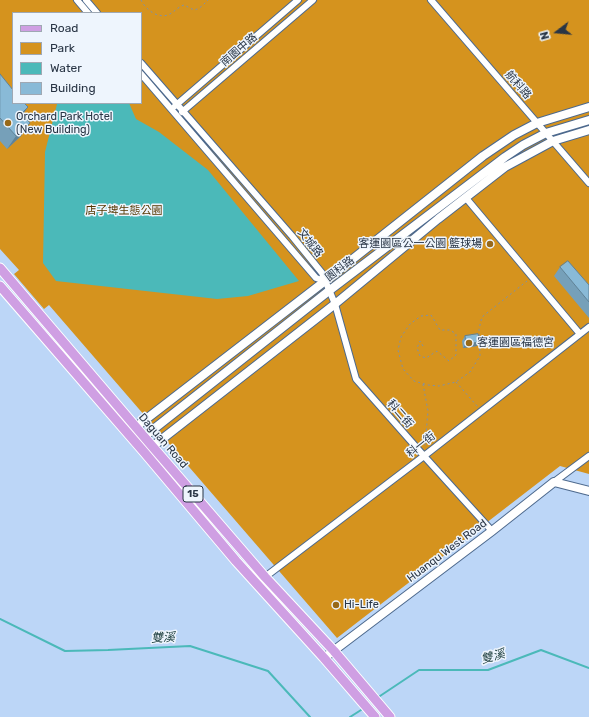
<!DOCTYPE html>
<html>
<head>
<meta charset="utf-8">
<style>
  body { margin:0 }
  #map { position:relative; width:589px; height:717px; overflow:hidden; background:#bcd6f7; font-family:Rubik,sans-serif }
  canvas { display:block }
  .legend { position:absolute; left:12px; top:12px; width:130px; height:92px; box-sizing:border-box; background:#eef5fd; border:1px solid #9fa8b3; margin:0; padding:5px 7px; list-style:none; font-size:12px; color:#293545 }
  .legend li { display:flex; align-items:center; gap:8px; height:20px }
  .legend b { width:20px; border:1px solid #9fa8b3 }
  .north { position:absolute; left:537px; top:12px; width:40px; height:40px; -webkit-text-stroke:3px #eef5fd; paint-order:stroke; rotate:254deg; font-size:11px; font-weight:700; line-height:16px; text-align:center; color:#293545 }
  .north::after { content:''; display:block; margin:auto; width:14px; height:18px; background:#293545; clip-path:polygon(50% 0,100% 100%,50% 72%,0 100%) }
</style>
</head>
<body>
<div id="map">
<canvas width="589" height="717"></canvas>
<ul class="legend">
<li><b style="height:5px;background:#cf9fe3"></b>Road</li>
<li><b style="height:11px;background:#d5931e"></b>Park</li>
<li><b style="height:11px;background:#4bb9b9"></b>Water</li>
<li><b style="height:11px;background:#89bad7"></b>Building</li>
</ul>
<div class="north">N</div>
</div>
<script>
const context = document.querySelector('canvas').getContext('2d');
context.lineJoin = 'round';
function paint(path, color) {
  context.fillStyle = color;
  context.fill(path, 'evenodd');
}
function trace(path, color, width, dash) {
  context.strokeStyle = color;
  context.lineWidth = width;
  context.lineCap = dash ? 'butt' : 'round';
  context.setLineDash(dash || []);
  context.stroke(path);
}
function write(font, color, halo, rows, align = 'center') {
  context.font = font + ' Rubik,"Noto Sans TC",sans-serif';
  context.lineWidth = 3;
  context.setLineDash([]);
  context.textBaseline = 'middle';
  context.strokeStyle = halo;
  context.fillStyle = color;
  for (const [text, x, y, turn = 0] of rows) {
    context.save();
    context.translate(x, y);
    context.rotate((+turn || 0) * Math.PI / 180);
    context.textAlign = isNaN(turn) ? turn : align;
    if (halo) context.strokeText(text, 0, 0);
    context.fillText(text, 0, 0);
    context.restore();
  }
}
paint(new Path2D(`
  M0 0H589V474L560 466 337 638 49 305 44 309 14 274 19 270 0 249ZM13 13H141V103H13Z`), '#d5931e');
paint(new Path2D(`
  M61 103H129L136 119 159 132 208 170 299 281 248 296 217 299 56 281 43 263 45 152 57 104Z`), '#4bb9b9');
trace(new Path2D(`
  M0 619 65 651 108 650 190 646 268 671 310 717
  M380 696 419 670H488L541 650 589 668
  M350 717 361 710`), '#4bb9b9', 2);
const street = new Path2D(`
  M77 0 88 13
  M86 0 97 13
  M431 0 589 183
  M141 63 292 236 322 273 335 304 356 379 424 456 492 531
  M141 74 316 278 325 281
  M175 106 298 0
  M182 112 313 0
  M466 198 580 334
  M554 482 589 456
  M265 577 424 456 589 327`);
const secondary = new Path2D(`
  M132 430 325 281 483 156 514 135 537 123 589 107
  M136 443 330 290 505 157 523 145 546 133 589 120
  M148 450 335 304 438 219 505 167 553 141 589 130
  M324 658 492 531 554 482 589 491`);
const primary = new Path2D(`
  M0 268 152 446 265 577 334 651 390 717
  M0 286 144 452 236 561 324 658 375 717`);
trace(street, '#4d698d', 8);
trace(secondary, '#4d698d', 10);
trace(primary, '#fff', 11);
trace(new Path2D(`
  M141 0C146 10 159 20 170 14 175 11 178 7 184 5L194 10C200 9 204 4 208 0
  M423 346 420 341 417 348 420 356 426 358 437 351 449 361 456 355V334L450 330H440L431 315 421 316 410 324 401 337 398 350 403 369 414 381 428 385 439 386 456 382 470 372 480 356 479 329 482 317 527 281
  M456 382 478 407
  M423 384 428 411 425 446`), '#7d91ab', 1, [2, 3]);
trace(street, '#fff', 6);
trace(secondary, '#fff', 8);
trace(primary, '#cf9fe3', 9);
paint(new Path2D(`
  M0 74 23 114 21 136 7 149 0 141Z
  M560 267 589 285V318L554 276Z
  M465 336 477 346 463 348 462 341Z`), '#76a0b9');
paint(new Path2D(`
  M28 107 19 120 22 113Z
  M30 123 21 136 7 149 16 136Z
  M480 342 477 346 463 348 466 344Z`), '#608296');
const building = new Path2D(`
  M0 74 13 90V103H24L28 107 22 113 30 123 16 136 0 118Z
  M568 261 589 285V302L560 267Z
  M478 334 480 342 466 344 465 336Z`);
paint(building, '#89bad7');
trace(building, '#608296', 1);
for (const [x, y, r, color] of [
  [8,123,4,"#986919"],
  [490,244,4,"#986919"],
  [469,343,4,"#986919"],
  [336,605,4,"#986919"]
]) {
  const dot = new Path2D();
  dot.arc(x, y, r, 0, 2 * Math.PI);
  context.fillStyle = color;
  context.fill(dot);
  trace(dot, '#eef5fd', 1.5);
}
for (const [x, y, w] of [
  [193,494,20]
]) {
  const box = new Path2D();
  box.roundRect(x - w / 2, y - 8, w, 16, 3);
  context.fillStyle = '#eef5fd';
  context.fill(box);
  trace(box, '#293545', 1);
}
write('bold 10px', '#293545', null, [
  ["15",193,494]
]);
write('11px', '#293545', '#eef5fd', [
  ["南園中路",239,50,-41],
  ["航科路",518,85,49],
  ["文城路",310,243,51],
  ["園科路",340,269,-37],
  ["科二街",400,414,49],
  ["Daguan Road",163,441,49],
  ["科一街",421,445,-38],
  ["Huanqu West Road",447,551,-37]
]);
write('11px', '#293545', '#eef5fd', [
  ["Orchard Park Hotel",16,117],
  ["(New Building)",16,130],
  ["客運園區公一公園 籃球場",482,244,"right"],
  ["客運園區福德宮",477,343],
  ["Hi-Life",344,605]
], 'left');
write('11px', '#563700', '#eef5fd', [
  ["店子埤生態公園",124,211]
]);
write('italic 12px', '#204141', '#eef5fd', [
  ["雙溪",163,638,-2],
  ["雙溪",493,657,-15]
]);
</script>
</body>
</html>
